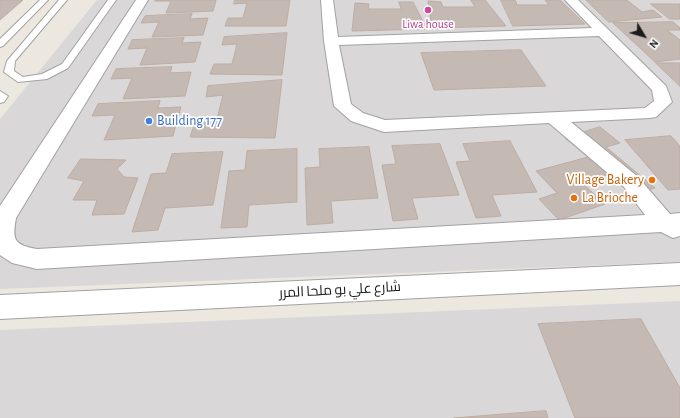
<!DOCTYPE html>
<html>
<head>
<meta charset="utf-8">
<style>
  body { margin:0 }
  #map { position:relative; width:680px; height:418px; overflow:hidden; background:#ece8e0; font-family:"Alegreya Sans",sans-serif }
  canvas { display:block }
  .north { position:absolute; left:624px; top:16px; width:40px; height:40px; -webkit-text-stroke:3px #fff; paint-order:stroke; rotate:128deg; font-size:11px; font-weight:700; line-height:16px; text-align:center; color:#1b1b1b }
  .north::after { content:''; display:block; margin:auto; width:14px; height:18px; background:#1b1b1b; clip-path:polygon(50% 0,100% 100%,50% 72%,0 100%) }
</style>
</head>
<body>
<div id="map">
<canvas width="680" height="418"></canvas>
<div class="north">N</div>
</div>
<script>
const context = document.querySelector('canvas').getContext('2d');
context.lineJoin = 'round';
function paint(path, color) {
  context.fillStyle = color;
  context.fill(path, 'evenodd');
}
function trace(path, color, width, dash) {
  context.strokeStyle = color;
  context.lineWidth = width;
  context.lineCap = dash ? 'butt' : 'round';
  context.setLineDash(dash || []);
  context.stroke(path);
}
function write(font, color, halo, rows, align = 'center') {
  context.font = font + ' "Alegreya Sans",Cairo,sans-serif';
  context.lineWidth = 3.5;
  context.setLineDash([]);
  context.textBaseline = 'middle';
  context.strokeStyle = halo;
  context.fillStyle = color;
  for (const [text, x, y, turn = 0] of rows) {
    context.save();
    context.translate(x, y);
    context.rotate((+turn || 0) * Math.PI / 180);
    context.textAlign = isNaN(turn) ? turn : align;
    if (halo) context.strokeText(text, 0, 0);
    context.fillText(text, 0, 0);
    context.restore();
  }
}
paint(new Path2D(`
  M97 0H680V262L0 289V119Z
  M680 301V418H0V330Z`), '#d9d7d7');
const building = new Path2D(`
  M0 0H23L0 20Z
  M156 0H216L213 11 166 13 171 1H155Z
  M235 0H290L286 26H225L228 18H243L247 3 234 4Z
  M471 0H485L506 26 432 28 428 1 441 2 443 7H475Z
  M501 0H515L517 5H549L545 0H560L585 24 513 26Z
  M586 0H627L642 12 653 10 662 17 609 22Z
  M399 2H413L427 29 352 31 355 3 369 4 368 9H401Z
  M651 4H680V19H670Z
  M192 14 190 19 208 18 203 35 152 37 159 22 141 23 145 16Z
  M673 22 680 28V30H667L680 40V59L655 62 613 23Z
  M287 33 282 75 210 74 214 64H232L237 44 222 45 224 37Z
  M184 38 182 43 201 42 195 62 140 65 147 48 128 49 132 40Z
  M521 50 546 86 434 90 421 53Z
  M656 63H680V86Z
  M172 67 170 73 191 72 185 96 123 99 132 78 111 79 116 69Z
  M282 80 275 138 190 137 195 123H216L223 95 206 97 208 86Z
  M160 101 158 108 181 107 173 136 104 140 115 115 92 116 98 104Z
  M600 127 620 143 606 147 655 188 634 195 610 174 582 183 605 204 559 220 539 199 557 193 536 171 588 157 565 138Z
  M671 136 680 146V189L668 190 625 140Z
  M510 141 537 192 492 195 501 216 476 218 456 162 470 161 463 144Z
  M440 144 459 195 412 198 418 219 393 221 382 165 396 164 392 146Z
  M369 147 378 198 331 201 333 223 307 225 305 168 320 167 319 149Z
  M297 149V202L249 205 247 227 221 228 229 171 245 170 247 151Z
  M223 152 213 205 165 208 158 230 132 232 151 174 166 173 172 154Z
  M81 159 126 160 117 169 124 177 138 178 124 214 92 215 97 200H73L84 181 68 178Z
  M641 319 680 388V418H575L538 324Z
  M546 411 548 418H454Z`);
paint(building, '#c4bab3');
trace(building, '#beada2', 1);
const lane = new Path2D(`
  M40 0H48L3 46 0 47V39Z
  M59 0H67L15 61 14 71 23 77 42 74 62 64 108 0H116L68 68 47 79 18 82 4 72 7 61Z
  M0 91 8 96 4 102 0 103Z`);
const street = new Path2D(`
  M136 0H148L16 218C12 240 14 245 37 249L645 215 624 187 549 123 384 132 351 121 334 106 324 41 321 0H333L338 37 592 28 565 0H578L666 86 672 102 656 117 650 118 571 122 638 177 670 214 680 213V236L673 238 661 232 37 269 12 263 0 255V206ZM599 36 652 90 654 101 645 108 385 120 363 113 351 104 339 45Z
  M680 263V285L0 319V295Z`);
trace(lane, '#a2a2a2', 2);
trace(street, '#a2a2a2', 2);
paint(lane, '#fff');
paint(street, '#fff');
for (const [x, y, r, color] of [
  [428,10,4,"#d1479c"],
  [149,121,4,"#3f7fe0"],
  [652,180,4,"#e8710a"],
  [574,198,4,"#e8710a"]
]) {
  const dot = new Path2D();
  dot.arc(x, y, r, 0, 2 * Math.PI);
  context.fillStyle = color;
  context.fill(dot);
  trace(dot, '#fff', 1.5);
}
write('12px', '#b23c85', '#fff', [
  ["Liwa house",428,24]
]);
write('14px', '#366cbe', '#fff', [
  ["Building 177",157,121]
], 'left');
write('14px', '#c56008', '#fff', [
  ["Village Bakery",644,180],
  ["La Brioche",582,198,"left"]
], 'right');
write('14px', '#1b1b1b', '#fff', [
  ["شارع علي بو ملحا المرر",340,290,-3]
]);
</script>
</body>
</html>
